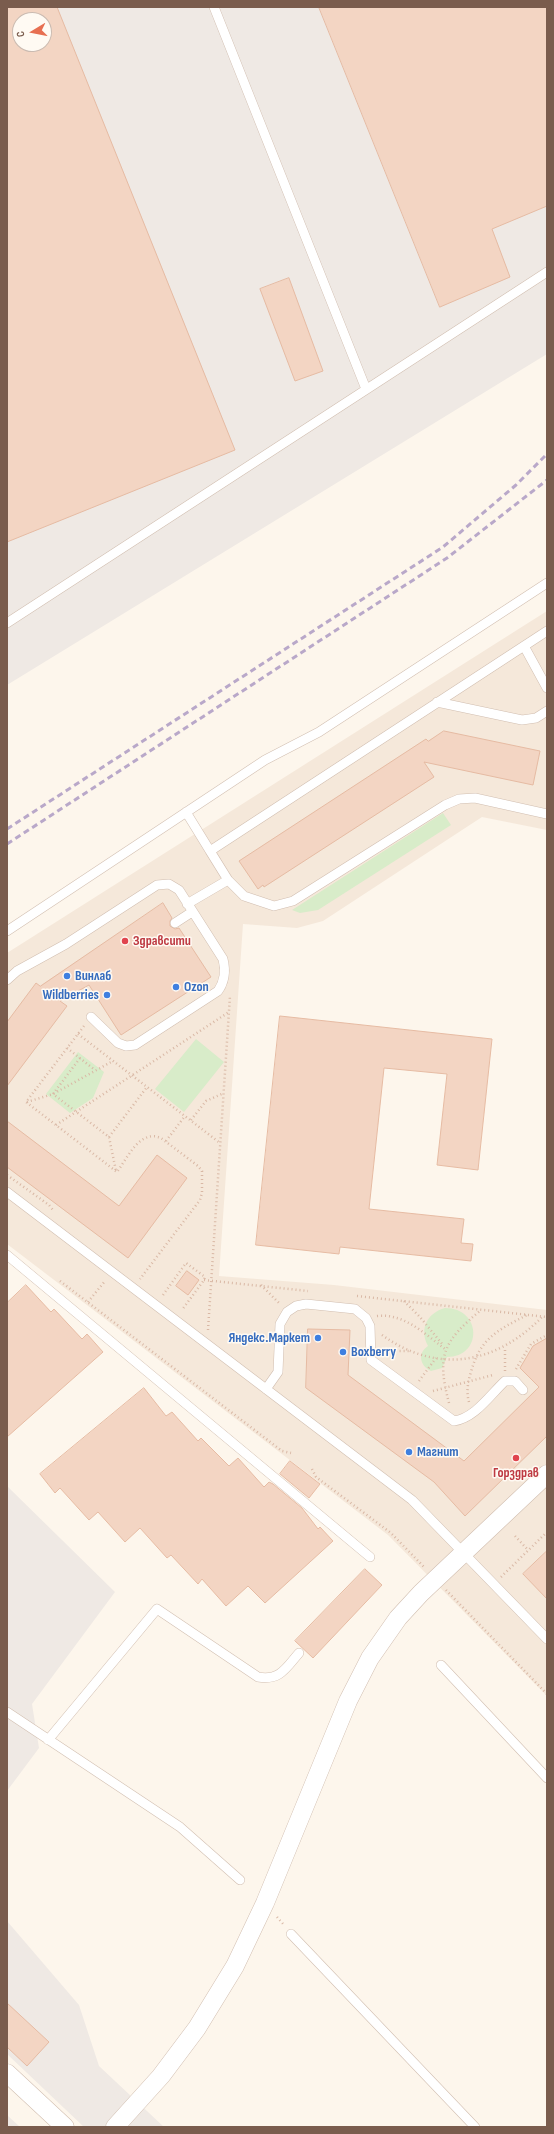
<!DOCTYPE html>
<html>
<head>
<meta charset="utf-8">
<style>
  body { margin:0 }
  #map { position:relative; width:554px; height:2134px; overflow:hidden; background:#fdf6ec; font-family:"Sofia Sans Condensed",sans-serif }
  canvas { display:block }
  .frame { position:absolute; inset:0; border:8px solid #7a5c4d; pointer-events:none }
  .north { position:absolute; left:12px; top:12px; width:40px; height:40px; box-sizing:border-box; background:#fffaf3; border:1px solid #cabbb1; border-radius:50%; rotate:260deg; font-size:11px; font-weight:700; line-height:16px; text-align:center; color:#7a5c4d }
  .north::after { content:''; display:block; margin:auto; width:14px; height:18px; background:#e76f51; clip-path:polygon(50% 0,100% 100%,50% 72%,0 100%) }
</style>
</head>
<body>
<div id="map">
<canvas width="554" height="2134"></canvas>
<div class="frame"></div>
<div class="north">С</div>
</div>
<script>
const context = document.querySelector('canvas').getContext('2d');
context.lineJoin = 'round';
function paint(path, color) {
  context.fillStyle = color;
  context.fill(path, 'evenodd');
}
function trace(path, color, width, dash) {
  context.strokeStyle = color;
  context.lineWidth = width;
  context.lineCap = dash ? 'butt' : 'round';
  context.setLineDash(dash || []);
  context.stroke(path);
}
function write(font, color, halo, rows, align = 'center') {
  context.font = font + ' "Sofia Sans Condensed",sans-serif';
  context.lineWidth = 3;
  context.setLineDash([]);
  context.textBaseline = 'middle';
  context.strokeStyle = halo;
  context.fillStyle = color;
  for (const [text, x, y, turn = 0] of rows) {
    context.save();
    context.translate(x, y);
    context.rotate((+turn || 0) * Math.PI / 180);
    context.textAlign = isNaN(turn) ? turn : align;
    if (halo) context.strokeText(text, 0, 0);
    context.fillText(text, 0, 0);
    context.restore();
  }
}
paint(new Path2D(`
  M547 611V830L482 817 323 921 297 928 243 924 219 1276 334 1285 547 1310V1696L388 1535 7 1244V953Z`), '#f5e8da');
paint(new Path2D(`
  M7 7H547V354L7 685ZM20 20H44V44H20Z
  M7 1486 115 1592 32 1704 39 1748 7 1791Z
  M7 1921 79 2005 99 2066 164 2127H84L7 2054Z
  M7 2115 20 2127H7Z`), '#efe9e4');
paint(new Path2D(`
  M443 813 451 825 318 910 300 913 292 910Z
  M196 1039 224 1062 184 1112 155 1089Z
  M78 1052 104 1072 93 1098 70 1113 46 1094Z
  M445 1308C482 1308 483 1357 447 1357L442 1368 431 1371C420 1366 417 1353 428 1346 419 1329 427 1313 445 1308Z`), '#d8ecc9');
const building = new Path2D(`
  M7 7H57L235 450 7 542ZM20 20H44V44H20Z
  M319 7H547V206L492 229 510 277 440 307Z
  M289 278 323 371 295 381 260 289Z
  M444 731 540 751 533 785 424 762 434 777 264 887 263 885 258 889 239 861 426 739 428 741Z
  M163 903 172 918 170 921V926L175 929 179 928 211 977 121 1035 89 985 60 1001 67 1006 7 1086V1022L36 983 40 986Z
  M280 1016 492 1039 478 1170 437 1165 447 1074 384 1068 369 1209 464 1219 461 1243 473 1244 471 1261 340 1247 339 1254 256 1245Z
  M7 1121 119 1206 157 1155 187 1178 128 1258 7 1167Z
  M187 1271 199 1280 188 1295 176 1286Z
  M26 1285 51 1312 54 1309 82 1339 87 1334 103 1352 7 1437V1303Z
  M308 1329 350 1330 348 1375 464 1461 539 1387 520 1368 533 1346 547 1338V1436L465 1516 434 1482 306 1388Z
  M144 1388 166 1416 172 1412 198 1441 201 1438 229 1466 238 1458 264 1487 269 1482 273 1484 302 1508 318 1529 320 1527 333 1541 265 1603 248 1586 226 1606 202 1579 198 1584 171 1555 167 1558 140 1528 125 1542 98 1512 89 1520 60 1488 55 1493 40 1474Z
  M290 1461 320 1484 309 1498 280 1474Z
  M547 1551V1599L523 1574Z
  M365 1569 382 1585 313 1658 295 1641Z
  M7 2003 49 2042 27 2066 7 2047Z`);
paint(building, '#f3d5c3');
trace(building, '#e6bba3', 1);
const lane = new Path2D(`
  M214 7 366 389
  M7 623 547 272
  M524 646 547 688
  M437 702 522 720 536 718 547 711
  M186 812 210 851
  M228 880 244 896 274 906 293 901 445 805 459 799 475 798 547 814
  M187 904 228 880 210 851 547 631
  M175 923 192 912
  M7 931 265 760 319 732 547 583
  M7 980 17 971 66 944 157 885 169 884 179 890 223 959C226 971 225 981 218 991L135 1045 126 1046 118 1043 91 1017
  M7 1192 412 1500 547 1639
  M7 1255 370 1557
  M266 1389 278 1372 280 1324 287 1312 296 1306 306 1304 355 1309 366 1318 370 1326 371 1360 454 1421C475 1418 490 1395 505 1381H515L523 1390
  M441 1665 547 1778
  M7 1712 180 1827 240 1880
  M48 1740 157 1609 258 1677C280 1681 286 1668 299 1653
  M291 1934 475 2127`);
const street = new Path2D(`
  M7 2073 65 2127
  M115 2127 161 2076 197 2028 235 1966 265 1903 348 1701 370 1658 398 1618 421 1593 547 1474`);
trace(lane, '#d1beb0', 10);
trace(street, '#d1beb0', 19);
trace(new Path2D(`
  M84 1026 26 1102 117 1172C128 1157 140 1129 161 1138L198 1166 202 1171V1193L200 1200 140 1279
  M78 1034 220 1143
  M67 1048 95 1070
  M80 1058 53 1094 109 1137 116 1171
  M27 1102 53 1094 113 1061
  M191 1120 206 1101 224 1093
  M56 1125 229 1012
  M109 1137 147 1087
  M166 1141 185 1116
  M7 1175 49 1205 53 1210
  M204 1280 308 1291
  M60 1281 282 1451 291 1453
  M261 1285 280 1304
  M163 1295 186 1263 205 1277 204 1280 182 1310
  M357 1296 547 1317
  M404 1301 420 1317 443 1345
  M88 1302 105 1281
  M377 1316C404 1313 425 1334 445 1349
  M208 1330 230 996
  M382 1335C438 1375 496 1364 542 1317
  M384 1354 395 1351H410
  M516 1369 531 1344 547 1335
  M505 1371V1347
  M419 1381 436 1358
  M433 1391 493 1375
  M469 1402C466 1392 468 1381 471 1372 480 1338 498 1330 527 1315
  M449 1403C436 1354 444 1341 481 1310
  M312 1469 316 1477 391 1533 425 1568
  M515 1536 528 1550
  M501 1577 547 1532
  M446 1590 547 1694
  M277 1917 284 1925`), '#d9b8a5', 2.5, [1, 3]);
trace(lane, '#fff', 9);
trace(street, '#fff', 18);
trace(new Path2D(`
  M7 829 443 547 516 485 547 454
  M7 844 447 558 547 480`), '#b9a8c9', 3, [6, 4]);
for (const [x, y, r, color] of [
  [125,941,4,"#e0444e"],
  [67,976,4,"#3f7fe0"],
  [176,987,4,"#3f7fe0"],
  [107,995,4,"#3f7fe0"],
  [318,1338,4,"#3f7fe0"],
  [343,1352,4,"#3f7fe0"],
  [409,1452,4,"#3f7fe0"],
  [516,1458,4,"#e0444e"]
]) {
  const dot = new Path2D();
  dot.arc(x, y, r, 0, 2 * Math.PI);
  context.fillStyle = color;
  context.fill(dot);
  trace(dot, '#fffaf3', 1.5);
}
write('bold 14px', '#be3a42', '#fffaf3', [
  ["Здравсити",133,941],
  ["Горздрав",516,1473,"center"]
], 'left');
write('bold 14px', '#366cbe', '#fffaf3', [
  ["Винлаб",75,976],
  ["Ozon",184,987],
  ["Wildberries",99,995,"right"],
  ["Яндекс.Маркет",310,1338,"right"],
  ["Boxberry",351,1352],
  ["Магнит",417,1452]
], 'left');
</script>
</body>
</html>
